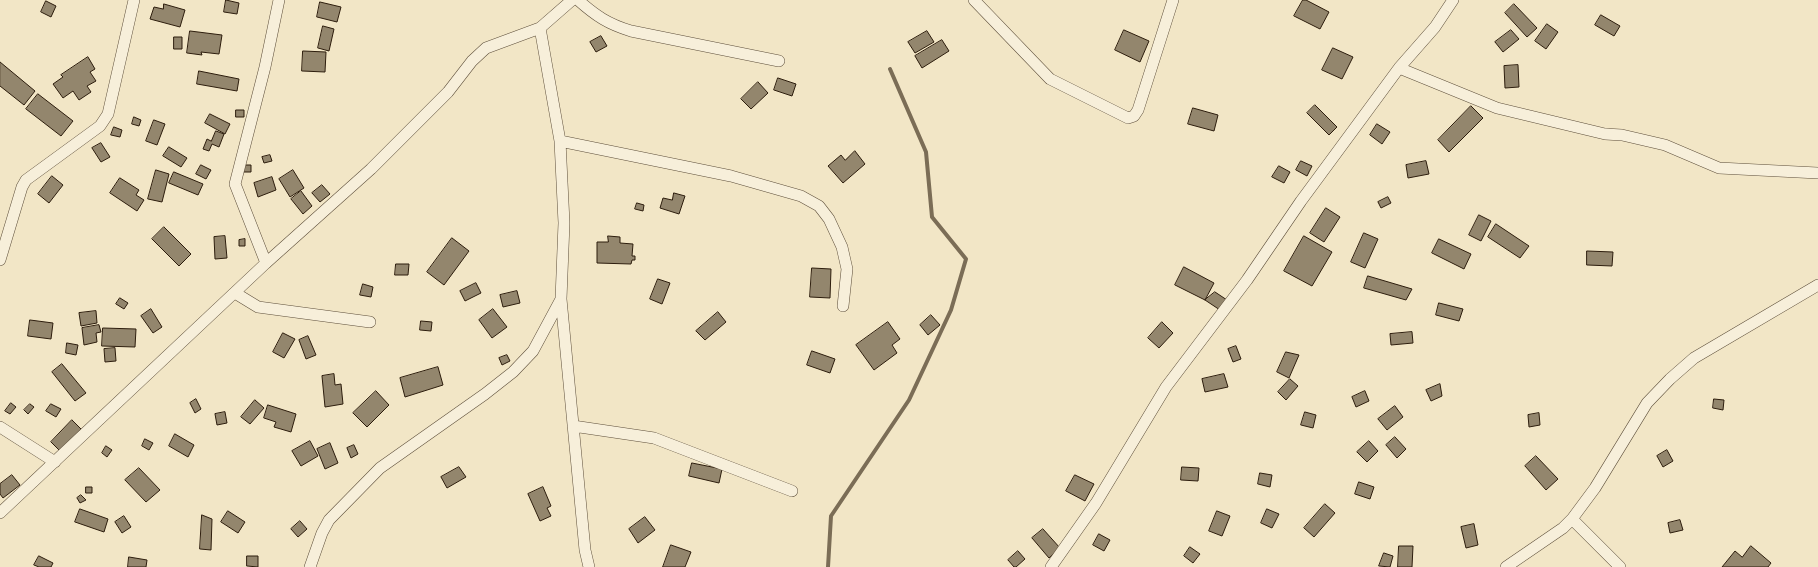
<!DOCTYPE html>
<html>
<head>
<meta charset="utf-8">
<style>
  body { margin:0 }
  canvas { display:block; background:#f2e6c6 }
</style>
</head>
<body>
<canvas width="1818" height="567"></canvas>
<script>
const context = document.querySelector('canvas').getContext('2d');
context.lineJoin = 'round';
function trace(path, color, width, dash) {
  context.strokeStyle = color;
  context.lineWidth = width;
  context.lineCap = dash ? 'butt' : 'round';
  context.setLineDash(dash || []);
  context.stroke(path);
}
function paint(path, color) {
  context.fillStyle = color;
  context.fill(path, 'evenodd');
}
trace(new Path2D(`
  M828 567 831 516 909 400 951 310 966 259 932 217 926 152 890 69`), '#7b6d56', 4);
const building = new Path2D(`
  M226 0 239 3 237 14 224 12Z
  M1303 0H1306L1329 12 1320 29 1294 16Z
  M46 1 56 6 51 17 41 12Z
  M320 2 341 7 337 22 317 17Z
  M164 4 185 10 180 27 150 19 154 7 163 9Z
  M1514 4 1537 28 1527 37 1505 13Z
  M1601 15 1620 26 1614 36 1595 25Z
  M1547 24 1558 32 1546 49 1535 41Z
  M323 26 334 29 329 51 318 48Z
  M1124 30 1149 41 1140 62 1115 50Z
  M1511 30 1519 39 1503 52 1495 42Z
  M190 31 222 35 219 54 201 52 202 55 187 53Z
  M927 31 934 42 915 53 908 42Z
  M601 36 607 46 596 52 590 42Z
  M174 37H182V49H174Z
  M942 40 949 51 922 68 915 56Z
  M1333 48 1353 57 1342 79 1322 70Z
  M303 51 326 52 325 72 302 71Z
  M88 57 95 69 90 72 96 81 87 86 91 92 79 100 73 91 63 98 53 84 63 77 61 75Z
  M0 62 35 91 24 105 0 86Z
  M1518 65 1519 87 1505 88 1504 66Z
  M199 71 239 79 237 91 197 84Z
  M778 78 796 84 792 96 774 90Z
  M758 82 768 93 751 109 741 99Z
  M38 94 73 121 61 136 26 109Z
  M1315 105 1337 127 1329 135 1307 113Z
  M1471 106 1483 118 1449 152 1438 140Z
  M1193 108 1218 115 1214 131 1188 124Z
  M236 110H244V117H236Z
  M210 114 230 124 225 134 205 123Z
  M134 117 141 120 139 126 132 124Z
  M154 120 165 124 157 145 146 141Z
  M1377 124 1390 132 1382 144 1370 135Z
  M114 127 122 130 120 137 111 135Z
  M216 131 224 134 219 147 212 144 209 151 203 149 207 139 211 141Z
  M101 143 110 157 101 162 92 148Z
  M169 147 187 158 181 167 163 156Z
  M855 151 865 164 843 183 828 166 841 155 845 160Z
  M270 155 272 161 264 163 262 157Z
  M1301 161 1312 166 1307 176 1296 170Z
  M1426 161 1429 174 1408 178 1406 165Z
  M201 165 211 170 206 179 196 174Z
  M244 165H251V172H243Z
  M1279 166 1290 172 1284 183 1272 177Z
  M156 170 169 174 162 202 148 199Z
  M293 170 304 188 290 197 279 179Z
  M174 172 203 184 198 195 169 183Z
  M52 176 63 185 49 203 38 194Z
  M272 177 276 190 258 197 254 183Z
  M120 178 139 190 136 195 144 200 137 211 110 193Z
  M322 185 330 194 320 202 312 193Z
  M301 191 312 206 303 214 291 199Z
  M674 193 685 196 679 214 660 208 663 198 672 200Z
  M1388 197 1391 203 1381 208 1378 202Z
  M637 203 644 205 643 211 635 209Z
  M1326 208 1340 217 1324 242 1310 233Z
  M1479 215 1491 221 1481 241 1469 235Z
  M1496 224 1529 246 1520 258 1488 237Z
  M164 227 191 254 179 266 152 239Z
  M1364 233 1378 239 1365 268 1351 262Z
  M225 236 227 258 215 259 214 237Z
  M608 236 620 237V243L633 244 632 256H635V260H632L631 264 597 263V242H608Z
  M1304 236 1332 252 1312 286 1284 271Z
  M452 238 469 251 444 285 427 272Z
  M245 239V246H239V240Z
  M1439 239 1471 254 1464 269 1432 253Z
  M1587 251 1613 252 1612 266 1587 265Z
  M396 264H409L408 275H395Z
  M1184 267 1214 283 1205 300 1175 285Z
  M812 268 831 269 830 298 810 297Z
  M1368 276 1412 289 1406 300 1364 288Z
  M658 279 670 283 662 304 650 299Z
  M476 283 481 293 465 301 460 291Z
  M363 284 373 287 371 297 360 295Z
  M517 291 520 303 503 307 500 295Z
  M1215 292 1227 300 1220 310 1205 300Z
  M120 298 128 303 124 309 116 304Z
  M1439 303 1463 309 1459 321 1436 315Z
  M151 309 162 327 153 333 141 316Z
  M493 309 507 327 492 338 479 320Z
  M96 311 97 323 81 326 79 313Z
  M718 312 726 322 705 340 696 331Z
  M931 315 940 325 928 335 920 325Z
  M30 320 53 323 51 339 28 336Z
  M421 321 432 322 431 331 420 330Z
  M888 322 900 339 892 345 897 353 874 370 856 345Z
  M1162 322 1173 333 1159 348 1148 338Z
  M99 325 101 332 96 333 97 342 84 345 82 328Z
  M103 328 136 329 135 347 102 346Z
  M1412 332 1413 343 1391 345 1390 334Z
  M283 333 295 339 284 358 273 352Z
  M308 336 316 355 306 359 299 340Z
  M67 343 78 345 76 355 66 353Z
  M1236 346 1241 359 1233 362 1228 349Z
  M115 348 116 361 105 362 104 349Z
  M812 351 835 359 830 373 807 365Z
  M1286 352 1299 355 1289 378 1277 372Z
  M507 355 510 361 502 365 499 358Z
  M62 364 86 393 75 401 52 372Z
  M438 367 443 385 405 397 400 378Z
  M334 374 335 385 341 384 343 404 325 407 322 376Z
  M1224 374 1228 387 1205 392 1202 379Z
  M1290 379 1298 386 1286 400 1278 392Z
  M1440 384 1442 396 1431 401 1426 390Z
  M376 391 389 405 367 427 353 413Z
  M1365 391 1369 401 1356 407 1352 397Z
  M196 399 201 409 195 413 190 403Z
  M1714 399 1724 400 1723 410 1713 408Z
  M255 400 264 408 250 424 241 417Z
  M11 403 16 407 10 414 5 411Z
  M30 404 34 407 28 414 24 410Z
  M51 404 61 409 56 417 46 411Z
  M268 405 296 414 291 432 274 427 276 422 264 418Z
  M1395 406 1403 417 1387 430 1378 419Z
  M225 412 227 423 217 425 215 414Z
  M1305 412 1316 415 1313 428 1301 425Z
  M1539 413 1540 425 1529 427 1528 415Z
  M72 420 81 429 60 451 51 442Z
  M175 434 194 445 188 457 169 446Z
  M1395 437 1406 449 1397 458 1386 445Z
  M145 439 153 443 149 450 142 446Z
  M310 441 318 456 301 466 292 451Z
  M1369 441 1378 451 1367 462 1357 452Z
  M330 443 338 463 325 469 317 449Z
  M354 445 358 454 351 458 347 448Z
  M106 446 112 450 107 457 102 453Z
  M1667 450 1673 461 1663 467 1657 456Z
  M1536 456 1558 479 1546 490 1525 466Z
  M692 463 722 469 719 483 689 476Z
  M459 467 466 477 447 488 441 477Z
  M1182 467 1199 468 1198 481 1181 480Z
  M139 468 160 490 146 502 125 480Z
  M1260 473 1272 475 1270 487 1258 484Z
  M12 475 20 485 3 498 0 494V484Z
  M1075 475 1094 484 1085 501 1066 491Z
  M1359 482 1374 487 1370 499 1355 494Z
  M86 487H92V493H86Z
  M543 487 551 506 547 508 551 516 540 521 528 494Z
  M81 495 86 500 80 503 77 498Z
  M1325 504 1335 513 1314 537 1304 528Z
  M80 509 108 519 104 532 75 522Z
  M1267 509 1279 514 1272 528 1261 523Z
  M228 511 245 522 238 533 221 522Z
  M1217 511 1230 516 1222 536 1209 531Z
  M202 515 212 519 211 550 200 549Z
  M124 516 131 527 122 533 115 522Z
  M645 517 655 530 638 543 629 529Z
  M1680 520 1683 530 1670 533 1668 523Z
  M300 521 307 529 298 537 291 529Z
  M1474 524 1478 545 1466 548 1461 527Z
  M1043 529 1060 548 1049 558 1032 538Z
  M1099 534 1110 540 1104 551 1093 545Z
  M671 545 691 552 685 567H663Z
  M1399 546H1413L1412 567H1398Z
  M1751 546 1771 563 1768 567H1722L1735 551 1742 557Z
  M1190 547 1200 554 1193 563 1184 556Z
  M1018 551 1025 559 1016 567H1014L1008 560Z
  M1384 553 1393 556 1390 567 1379 566Z
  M39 556 53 563 51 567H39L34 565Z
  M247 556H258V567L247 566Z
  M129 557 147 560 146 567H128Z`);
paint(building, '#93866d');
trace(building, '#2d1d0d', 1);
const street = new Path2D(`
  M572 0 540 28 560 141 564 223 561 299 585 550 589 567
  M578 0C596 16 608 24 631 31L779 61
  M974 0 1050 79 1128 118 1134 116 1138 110 1173 0
  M1399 68 1497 108 1605 134 1622 135 1665 145 1719 168 1818 173
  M560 141 731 176 801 196 819 206 829 219 842 247 847 269 843 306
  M0 260 22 187 26 180 100 126 108 114 134 0
  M266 263 235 184 265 67 279 0
  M235 293 258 307 370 322
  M573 426 654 438 792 491
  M0 427 55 462
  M0 513 266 263 371 169 448 92 472 61 486 48 540 28
  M1572 519 1620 567
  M310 567 322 533 329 520 380 468 485 394 513 372 533 351 561 299
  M1051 567 1096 503 1166 387 1247 280 1301 201 1399 68 1435 27 1453 0
  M1506 567 1563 528 1572 519 1595 488 1647 403 1670 379 1694 358 1818 285`);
trace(street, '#5e4f3b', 12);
trace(street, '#f7efda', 11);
</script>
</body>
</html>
